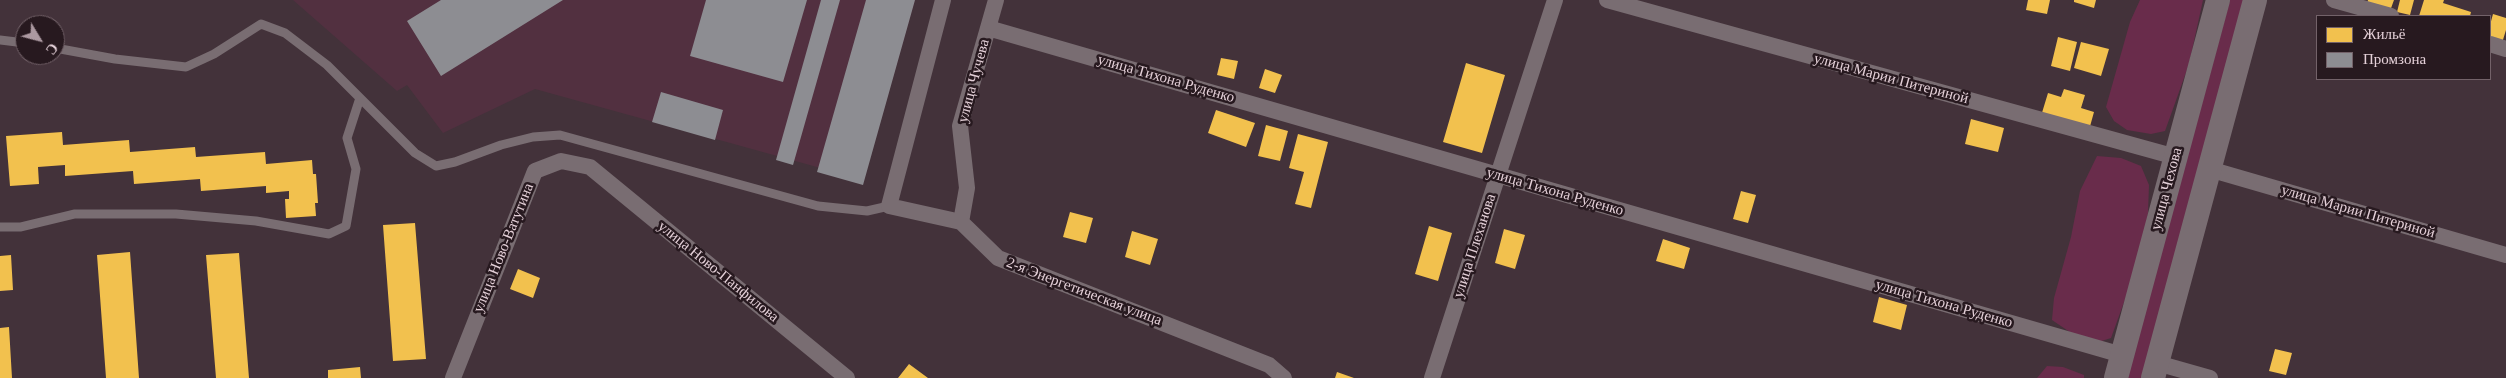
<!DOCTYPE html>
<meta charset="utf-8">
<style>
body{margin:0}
#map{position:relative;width:2506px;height:378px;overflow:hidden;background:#43323a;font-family:"Times New Roman",serif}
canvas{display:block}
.legend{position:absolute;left:2316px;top:15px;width:175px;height:65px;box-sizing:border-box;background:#27191f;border:1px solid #736269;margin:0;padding:6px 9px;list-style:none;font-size:15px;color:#e4d0d8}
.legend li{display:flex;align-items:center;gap:10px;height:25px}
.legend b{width:25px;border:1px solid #736269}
.north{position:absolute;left:15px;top:15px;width:50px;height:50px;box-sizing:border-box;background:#27191f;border:1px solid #736269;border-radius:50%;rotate:127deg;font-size:14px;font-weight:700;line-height:20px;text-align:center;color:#e4d0d8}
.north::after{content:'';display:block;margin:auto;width:18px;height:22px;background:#ac99a1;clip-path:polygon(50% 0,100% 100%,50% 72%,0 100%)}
</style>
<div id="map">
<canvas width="2506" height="378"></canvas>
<ul class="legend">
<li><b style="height:14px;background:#f2c14e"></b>Жильё</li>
<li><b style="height:14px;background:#8d8d92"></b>Промзона</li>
</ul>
<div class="north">С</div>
</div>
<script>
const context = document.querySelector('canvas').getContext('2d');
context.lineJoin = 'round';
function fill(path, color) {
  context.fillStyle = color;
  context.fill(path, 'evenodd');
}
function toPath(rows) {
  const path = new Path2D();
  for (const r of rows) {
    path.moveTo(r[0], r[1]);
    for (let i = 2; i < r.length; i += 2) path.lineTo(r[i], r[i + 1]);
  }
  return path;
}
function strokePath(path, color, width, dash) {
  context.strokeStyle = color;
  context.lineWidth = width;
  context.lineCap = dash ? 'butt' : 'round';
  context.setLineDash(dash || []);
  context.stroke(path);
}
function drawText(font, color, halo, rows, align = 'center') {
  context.font = font + ' "Times New Roman",serif';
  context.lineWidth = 5;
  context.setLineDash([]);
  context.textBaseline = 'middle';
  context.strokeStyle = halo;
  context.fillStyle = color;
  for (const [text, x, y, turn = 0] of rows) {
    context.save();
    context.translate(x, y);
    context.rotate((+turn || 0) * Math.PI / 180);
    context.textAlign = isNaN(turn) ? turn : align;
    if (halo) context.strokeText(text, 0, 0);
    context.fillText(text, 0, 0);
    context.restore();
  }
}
fill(toPath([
 [293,0,915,0,864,180,535,89,443,133,407,85,397,91]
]), '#523040');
fill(toPath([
 [2140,0,2203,0,2189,64,2165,131,2151,134,2127,130,2114,121,2106,107,2130,22],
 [2230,0,2247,0,2144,378,2127,378],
 [2097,156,2121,158,2141,166,2149,185,2148,213,2140,258,2111,338,2089,345,2052,320,2054,298,2071,237,2080,191],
 [2047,366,2063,367,2084,375,2084,378,2037,378]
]), '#692c4b');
fill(toPath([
 [2028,0,2050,0,2047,14,2026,10],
 [2074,0,2096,0,2094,8,2074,2],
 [2368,0,2394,0,2390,11,2367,3],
 [2400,0,2414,0,2410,15,2397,12],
 [2424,0,2444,0,2443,3,2471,12,2470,16,2419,16],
 [2493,14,2506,18,2506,30,2502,43,2490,39,2490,25],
 [2058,37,2077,42,2070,71,2051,66],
 [2081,42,2109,49,2101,76,2074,68],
 [1221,58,1238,61,1234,79,1217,75],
 [1466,63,1505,75,1482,153,1443,142],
 [1265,69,1282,75,1275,93,1259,88],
 [2064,89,2085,95,2081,108,2094,112,2089,130,2041,116,2048,93,2061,97],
 [1216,110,1255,123,1246,147,1208,133],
 [1971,119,2004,128,1998,152,1965,144],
 [1266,125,1288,131,1280,161,1258,156],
 [62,132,63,145,129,140,130,152,195,147,196,157,265,152,266,164,312,160,313,174,316,174,318,203,315,203,316,216,286,218,285,199,289,199,289,191,266,193,266,186,201,191,200,179,134,184,133,171,65,176,65,165,38,167,39,184,10,186,6,136],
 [1298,134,1328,142,1311,208,1295,204,1304,172,1289,168],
 [1741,191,1756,195,1748,223,1733,219],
 [1070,212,1093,218,1086,243,1063,237],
 [415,223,426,359,393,361,383,225],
 [1429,226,1452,233,1438,281,1415,274],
 [1504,229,1525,235,1515,269,1495,263],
 [1132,231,1158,239,1150,265,1125,257],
 [1663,239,1690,248,1684,269,1656,261],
 [130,252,139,378,106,378,97,255],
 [239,253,249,378,216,378,206,255],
 [11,255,13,290,0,291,0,256],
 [518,269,540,278,533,298,510,289],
 [1879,297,1907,305,1901,330,1873,322],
 [9,327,12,378,0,378,0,328],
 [2275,349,2292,353,2286,375,2269,371],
 [909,364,928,378,898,378],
 [360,367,361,378,328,378,328,370],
 [1337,372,1354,378,1335,378]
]), '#f2c14e');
fill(toPath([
 [441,0,563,0,441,76,407,21],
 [706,0,807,0,783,82,690,56],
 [821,0,840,0,793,165,776,160],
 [866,0,915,0,863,185,817,172],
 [661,92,723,110,715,140,652,122]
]), '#8d8d92');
strokePath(toPath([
 [0,40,25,43],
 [360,98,415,153,436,166,455,162,501,145,533,137,560,135,818,206,867,211,889,206],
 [0,227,20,227,74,214,176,214,256,221,329,234,346,226,356,169,347,138,360,98,327,65,285,33,261,24,214,54,186,67,115,59,55,48]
]), '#796d72', 9);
strokePath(toPath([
 [943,0,889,206,961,222,998,258,1269,365,1284,378],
 [1607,0,2176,157],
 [2334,0,2391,16],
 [988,28,2122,355],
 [2490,44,2506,49],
 [2209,169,2506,255],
 [961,222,967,188,960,126,996,0],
 [2157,363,2210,378],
 [453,378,535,171,561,161,590,167,847,378],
 [1432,378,1555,0]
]), '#796d72', 16);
strokePath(toPath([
 [2116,378,2218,0],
 [2153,378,2255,0]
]), '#796d72', 24);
drawText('15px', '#e4d0d8', '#27191f', [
 ["улица Тихона Руденко",1166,79,16],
 ["улица Марии Питериной",1891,79,15],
 ["улица Чучева",974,81,-75],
 ["улица Чехова",2167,189,-75],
 ["улица Тихона Руденко",1555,192,16],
 ["улица Марии Питериной",2358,212,16],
 ["улица Плеханова",1475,246,-72],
 ["улица Ново-Ватутина",504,248,-68],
 ["улица Ново-Панфилова",718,272,39],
 ["2-я Энергетическая улица",1084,292,21],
 ["улица Тихона Руденко",1944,304,16]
]);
</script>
